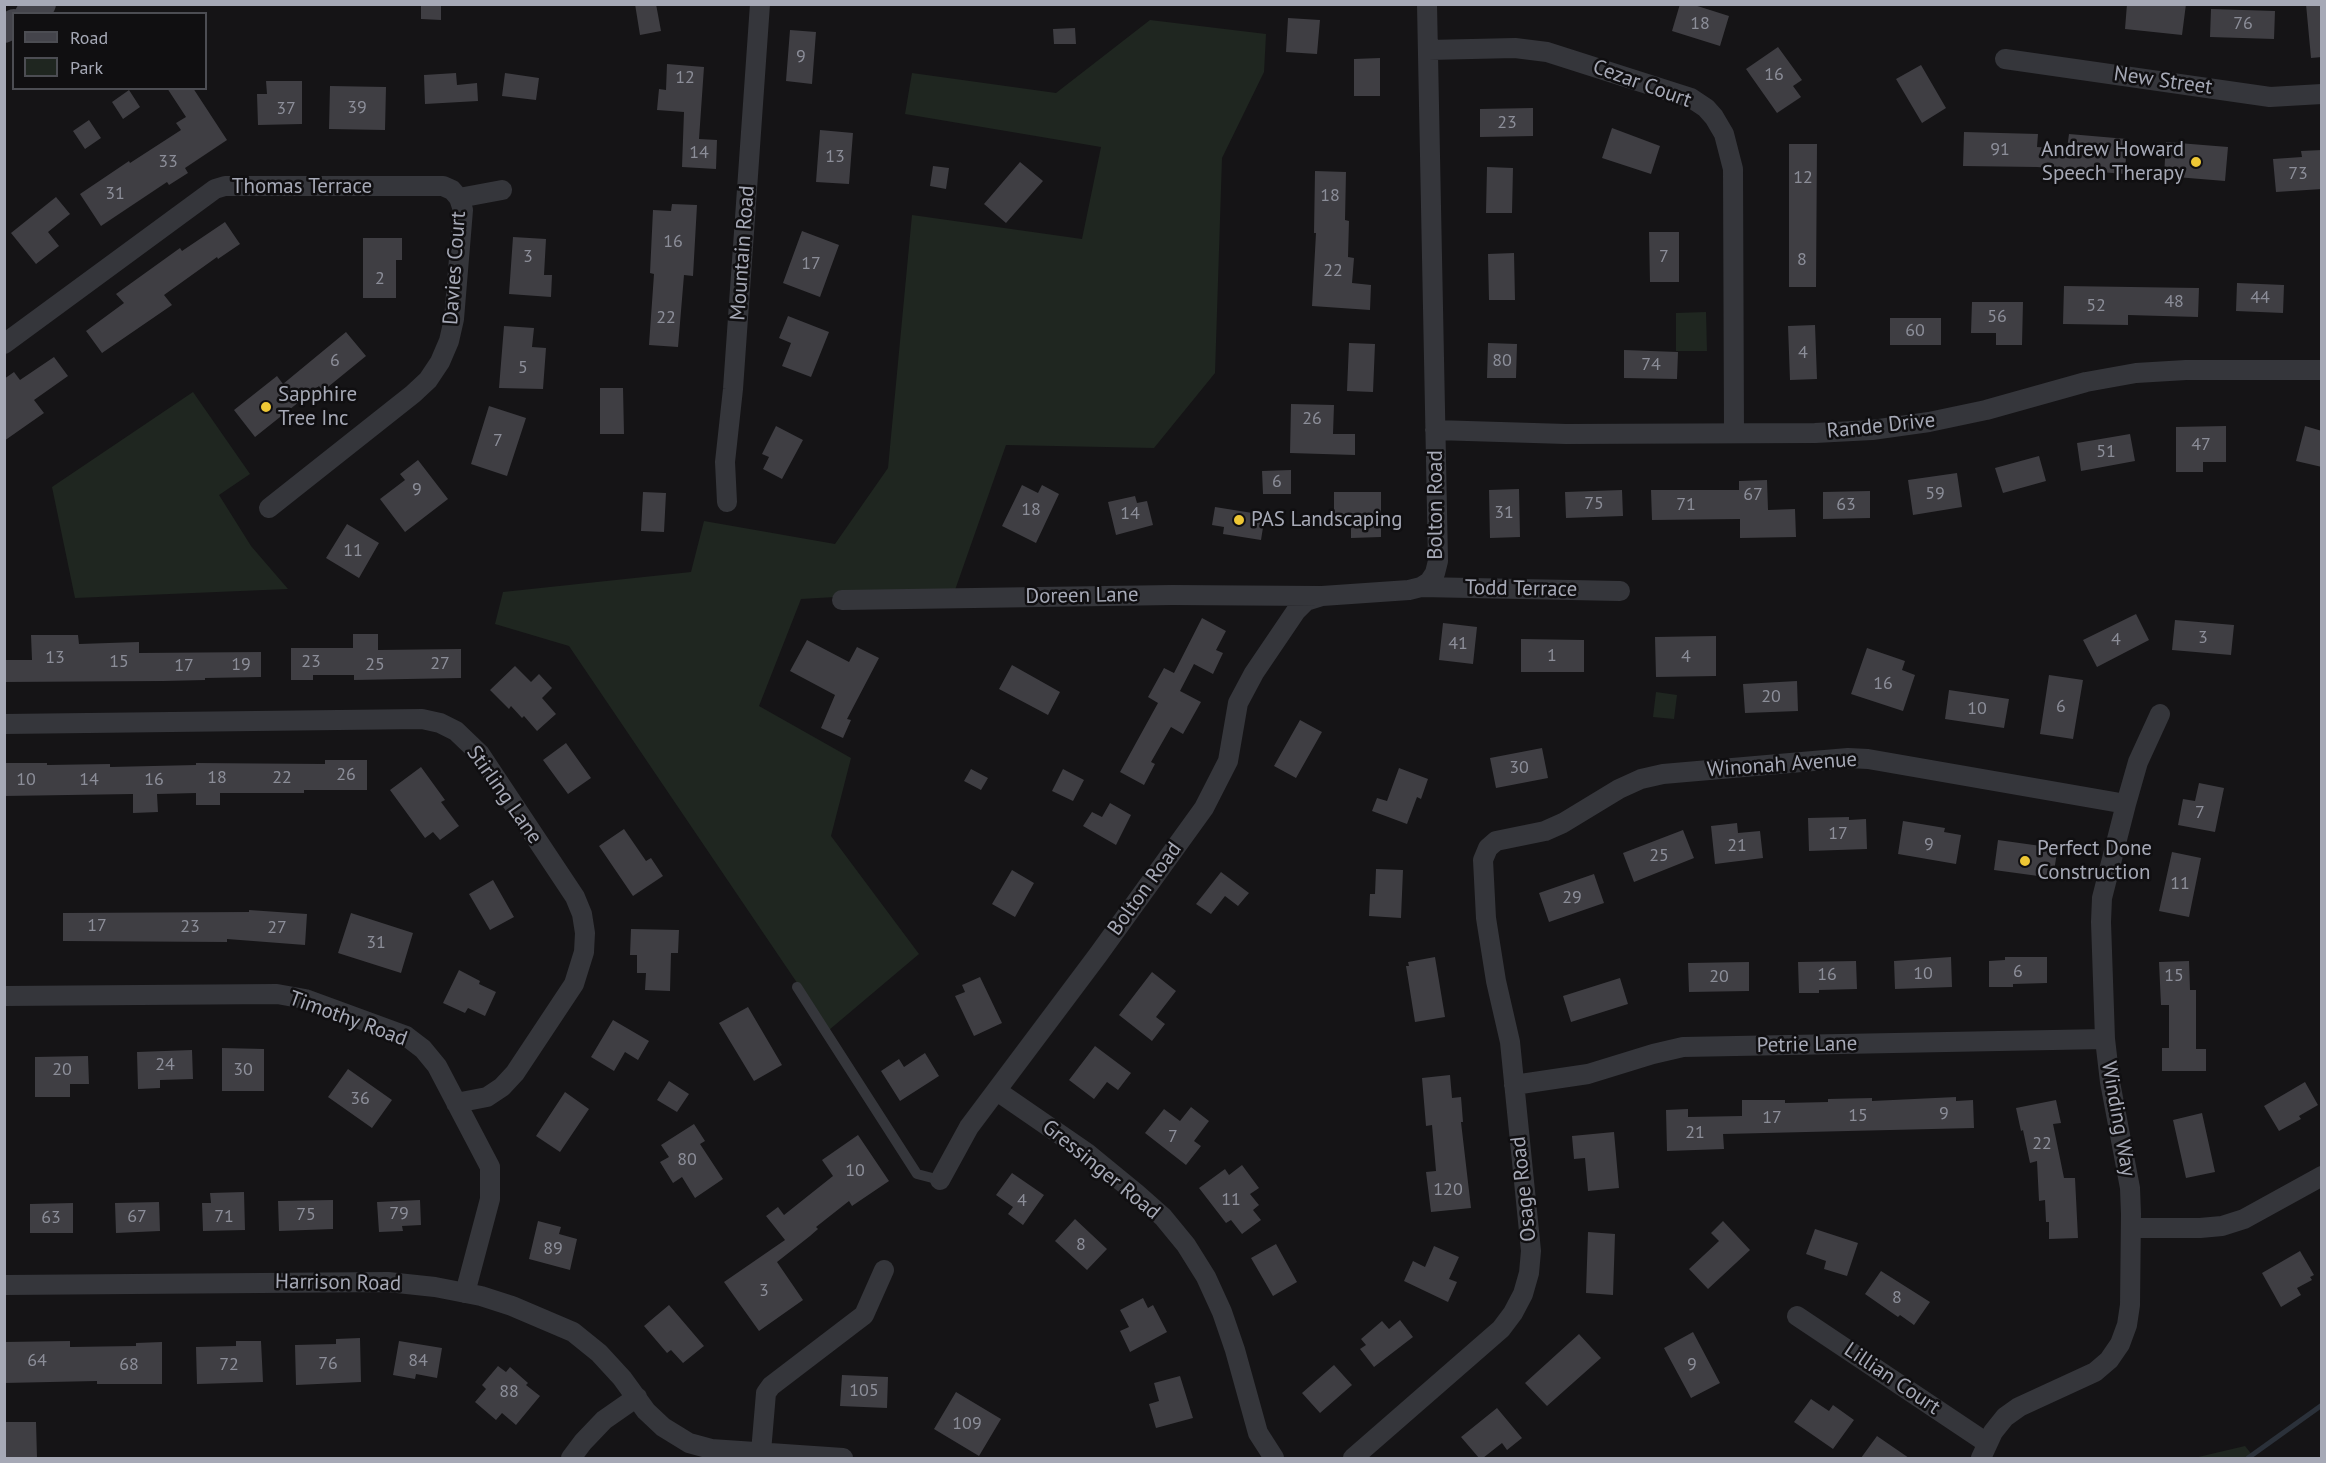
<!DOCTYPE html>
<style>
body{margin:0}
#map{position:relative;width:2326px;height:1463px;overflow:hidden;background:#151416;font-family:"PT Sans",sans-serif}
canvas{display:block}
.frame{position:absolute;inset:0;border:6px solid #a6a9b6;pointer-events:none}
.legend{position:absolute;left:12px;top:12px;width:195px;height:78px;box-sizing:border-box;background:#100f11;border:2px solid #4c4d53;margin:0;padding:8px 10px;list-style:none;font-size:18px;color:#a6a9b6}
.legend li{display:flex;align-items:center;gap:12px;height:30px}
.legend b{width:30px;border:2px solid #4c4d53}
</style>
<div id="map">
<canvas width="2326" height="1463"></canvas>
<div class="frame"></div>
<ul class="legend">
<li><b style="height:8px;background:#44444b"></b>Road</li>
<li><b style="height:16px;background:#1f2620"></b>Park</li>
</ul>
</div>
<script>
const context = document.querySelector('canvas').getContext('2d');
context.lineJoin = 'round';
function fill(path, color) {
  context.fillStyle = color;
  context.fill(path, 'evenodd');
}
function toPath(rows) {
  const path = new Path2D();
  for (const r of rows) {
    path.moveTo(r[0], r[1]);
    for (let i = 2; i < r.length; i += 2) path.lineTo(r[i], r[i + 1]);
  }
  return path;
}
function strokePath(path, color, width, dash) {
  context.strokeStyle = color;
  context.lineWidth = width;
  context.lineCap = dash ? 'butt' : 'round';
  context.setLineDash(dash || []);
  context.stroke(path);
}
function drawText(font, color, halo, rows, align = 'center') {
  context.font = font + ' "PT Sans",sans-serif';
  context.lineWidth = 5;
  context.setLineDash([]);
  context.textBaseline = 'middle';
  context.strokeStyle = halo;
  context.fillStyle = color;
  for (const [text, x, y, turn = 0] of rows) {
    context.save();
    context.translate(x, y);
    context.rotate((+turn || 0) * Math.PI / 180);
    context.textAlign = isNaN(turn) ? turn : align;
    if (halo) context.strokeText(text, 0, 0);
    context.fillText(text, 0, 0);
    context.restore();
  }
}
fill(toPath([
 [1150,20,1266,34,1264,72,1222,158,1215,373,1154,448,1006,445,955,590,801,599,759,706,851,758,831,836,919,954,829,1030,569,646,495,624,503,592,691,572,704,521,835,544,888,468,912,215,1082,239,1101,147,905,114,912,73,1056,93],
 [1706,312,1707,351,1676,351,1676,313],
 [193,392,250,474,219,495,251,546,288,589,75,598,52,487],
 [1656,692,1677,695,1674,719,1653,717],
 [2245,1446,2253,1456,2248,1458,2194,1458]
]), '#1f2620');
strokePath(toPath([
 [2248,1458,2322,1405]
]), '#2b313a', 5);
fill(toPath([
 [421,4,441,4,441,20,421,19],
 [635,4,656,4,661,31,640,35],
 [1680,4,1691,4,1729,16,1720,46,1672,31],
 [2127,4,2186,4,2182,35,2125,29],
 [2306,4,2322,4,2322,57,2311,58],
 [2211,9,2275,11,2274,39,2210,37],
 [1288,18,1320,20,1317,54,1286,52],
 [1075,28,1076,44,1054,44,1053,29],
 [790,30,816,32,812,84,786,81],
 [1778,47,1802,80,1793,86,1801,97,1777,113,1746,69],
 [1380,58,1380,96,1354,96,1354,59],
 [667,64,704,67,699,139,717,140,716,169,682,167,684,112,657,110,659,89,666,90],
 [1921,65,1946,108,1922,123,1896,79],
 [456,73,457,85,477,83,478,101,425,104,424,75],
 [505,73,539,78,536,100,502,96],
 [266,81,302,81,302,124,258,125,257,94,267,94],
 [330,86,386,87,385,130,329,129],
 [167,88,193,88,227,140,185,168,188,173,169,185,167,182,101,226,80,194,129,161,130,163,181,130,176,123,186,117],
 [129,90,140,107,123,119,112,102],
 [1533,108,1533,136,1480,137,1480,109],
 [89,120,101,138,85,149,73,131],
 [1612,128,1660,146,1651,174,1602,158],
 [820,130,853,133,849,184,816,182],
 [1964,132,2038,134,2037,147,2067,149,2069,134,2127,139,2125,174,2037,167,1963,166],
 [2166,142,2228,147,2225,181,2164,176],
 [1789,144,1817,144,1816,287,1789,287],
 [2322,150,2322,189,2276,192,2273,159,2302,157,2301,151],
 [1020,162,1043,181,1006,223,984,204],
 [933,166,949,168,946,189,930,186],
 [1487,167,1513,168,1512,213,1486,213],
 [1315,171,1346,172,1345,220,1349,221,1348,257,1354,258,1352,283,1371,285,1370,310,1312,306,1316,233,1314,233],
 [56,197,70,214,48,232,59,246,36,264,11,233],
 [672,204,697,205,693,276,684,275,678,347,649,345,654,274,650,273,653,210,671,211],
 [225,222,240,244,218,259,217,257,164,295,172,305,102,353,86,331,124,303,116,294,180,248,182,251],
 [802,231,839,245,820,297,783,283],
 [1649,232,1679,232,1679,282,1650,282],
 [513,237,546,239,544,275,552,275,551,297,509,294],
 [363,238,402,238,402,260,396,260,396,298,363,298],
 [1514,253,1515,300,1489,300,1488,254],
 [2237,283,2284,285,2283,313,2236,311],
 [2064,286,2199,288,2198,317,2128,315,2128,325,2063,324],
 [1972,302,2023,302,2022,345,1996,345,1996,333,1971,333],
 [788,316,829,332,811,377,782,366,791,343,779,338],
 [1890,318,1941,318,1941,345,1890,345],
 [1815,325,1817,379,1790,380,1788,326],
 [504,326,534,328,532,347,546,348,543,389,499,388],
 [346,332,366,356,323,391,319,386,255,437,234,410,277,376,283,384],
 [1349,343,1375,344,1373,392,1347,391],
 [1488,343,1517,344,1516,378,1487,378],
 [1624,350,1678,352,1677,379,1624,378],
 [54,357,68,376,34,400,44,413,4,441,4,379,14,372,20,380],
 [600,388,623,388,624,434,600,434],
 [1291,404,1334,405,1333,434,1355,434,1355,455,1290,453],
 [489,406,526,418,507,476,471,464],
 [776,426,803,440,782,479,763,469,769,457,762,454],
 [2226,426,2226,462,2203,462,2203,472,2176,472,2176,427],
 [2305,426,2322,431,2322,467,2296,461],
 [2130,434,2135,461,2081,471,2077,443],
 [2039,456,2046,481,2003,493,1995,468],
 [418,460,448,499,405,532,380,499,405,480,400,474],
 [1291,470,1291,494,1263,494,1262,471],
 [1957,473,1962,507,1913,515,1908,480],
 [1767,480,1768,510,1795,509,1796,537,1740,538,1740,519,1652,520,1651,490,1739,490,1739,481],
 [1022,485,1038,493,1042,485,1059,494,1036,543,1002,526],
 [1519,489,1520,537,1490,538,1489,490],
 [1622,490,1623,516,1566,518,1565,492],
 [1870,491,1870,518,1823,519,1823,492],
 [643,492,666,493,664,532,641,531],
 [1334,492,1381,492,1381,537,1351,538,1351,516,1334,516],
 [1135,496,1137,503,1147,501,1153,525,1116,535,1108,502],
 [1215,507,1265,515,1261,540,1223,534,1224,527,1212,525],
 [347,524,379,543,359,578,326,558],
 [2136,614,2149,640,2097,667,2083,640],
 [1202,618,1226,631,1216,650,1223,653,1213,674,1194,664,1180,691,1201,702,1183,734,1171,727,1151,762,1155,764,1144,785,1120,772,1158,703,1148,697,1164,668,1174,673],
 [2175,620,2234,625,2231,655,2172,650],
 [1443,623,1477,627,1473,664,1439,660],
 [353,634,378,634,378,650,461,649,461,678,354,680,354,675,313,675,313,680,291,680,291,648,353,648],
 [31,635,78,635,79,644,139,642,139,653,261,652,261,677,205,678,205,680,163,681,4,682,4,660,32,660],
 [1716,636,1716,676,1656,677,1655,637],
 [1521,639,1584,640,1584,672,1521,672],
 [807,640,849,662,857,647,879,658,847,719,851,720,843,738,821,728,835,695,790,671],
 [1867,648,1905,661,1902,670,1915,675,1903,711,1851,694],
 [1012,665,1060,692,1048,715,999,689],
 [515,666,531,682,539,674,552,688,542,698,556,714,537,731,524,716,522,718,511,706,509,709,490,690],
 [2049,675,2083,680,2073,739,2040,734],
 [1797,681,1798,711,1745,713,1743,684],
 [1949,690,2009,699,2004,728,1945,719],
 [1300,720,1322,732,1296,778,1274,766],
 [566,743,591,778,568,794,543,760],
 [1542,748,1548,778,1496,788,1490,758],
 [325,760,367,760,367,790,304,790,304,793,220,793,220,805,196,805,196,793,157,794,158,812,133,813,133,794,4,796,4,763,47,763,47,765,110,764,110,767,196,765,196,763,325,764],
 [421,767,445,800,441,802,459,826,440,840,433,832,425,838,390,790],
 [1399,768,1428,779,1421,799,1417,797,1407,824,1372,811,1377,798,1387,801],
 [971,769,988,778,981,790,964,781],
 [1063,769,1084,780,1073,801,1052,791],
 [2199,783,2224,788,2215,832,2178,825,2183,799,2195,801],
 [1110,803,1131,815,1116,845,1083,826,1092,812,1102,817],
 [1849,817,1849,820,1866,819,1867,849,1809,851,1808,818],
 [1903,821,1945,828,1944,832,1961,835,1956,864,1898,854],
 [1737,823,1738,833,1760,831,1763,858,1715,864,1711,826],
 [624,829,646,861,651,858,663,876,633,896,599,846],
 [1683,830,1694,858,1634,882,1623,853],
 [1998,840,2041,846,2041,850,2057,852,2053,878,1994,870],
 [2172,852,2201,858,2189,917,2159,911],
 [1376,869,1403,870,1401,918,1369,916,1370,894,1375,894],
 [1012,870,1034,883,1015,917,992,904],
 [1221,872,1249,893,1238,906,1225,896,1211,914,1196,904],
 [1594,874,1604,903,1549,922,1539,893],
 [493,880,514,917,490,930,469,894],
 [249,910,307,914,305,945,227,939,227,942,63,941,63,913,249,912],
 [351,913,413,933,401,973,338,953],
 [631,929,679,930,678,953,671,953,670,991,645,990,646,973,637,973,637,955,630,955],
 [1435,957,1445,1017,1415,1022,1406,966,1409,966,1408,962],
 [1951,957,1952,987,1895,989,1894,961],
 [2005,957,2047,957,2047,983,2013,984,2013,987,1989,987,1989,961,2005,960],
 [1856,961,1857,989,1819,990,1819,993,1799,993,1798,962],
 [2189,961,2190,990,2196,990,2196,1049,2206,1049,2206,1071,2162,1071,2162,1048,2169,1048,2169,1005,2161,1005,2159,962],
 [1749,962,1749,991,1689,992,1688,963],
 [459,970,480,981,479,984,496,992,485,1016,468,1008,465,1013,443,1003],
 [1152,972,1176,991,1156,1017,1165,1024,1152,1041,1119,1015],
 [980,977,1002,1023,974,1036,955,996,965,992,962,985],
 [1620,978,1628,1004,1571,1022,1563,996],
 [748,1007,782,1065,754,1081,719,1023],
 [613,1020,649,1041,638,1060,625,1052,614,1071,591,1057],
 [1095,1046,1131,1073,1118,1090,1107,1082,1094,1099,1069,1080],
 [222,1048,264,1049,264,1091,222,1091],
 [192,1050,193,1079,160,1080,160,1088,138,1089,137,1052],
 [925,1053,939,1076,900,1101,881,1071,899,1059,904,1067],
 [88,1056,89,1084,70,1084,70,1097,35,1097,35,1057],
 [348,1069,392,1100,372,1128,328,1097],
 [1450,1075,1452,1098,1461,1097,1463,1122,1461,1122,1471,1208,1431,1212,1426,1172,1436,1171,1432,1125,1426,1126,1422,1078],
 [669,1081,689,1094,677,1112,657,1100],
 [2305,1082,2318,1105,2299,1116,2301,1119,2279,1131,2264,1106],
 [565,1092,589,1109,560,1152,536,1136],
 [1956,1097,1956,1101,1973,1100,1974,1128,1723,1134,1724,1149,1667,1151,1666,1110,1688,1109,1688,1117,1742,1116,1742,1100,1785,1100,1785,1103,1828,1102,1828,1099,1872,1098,1872,1101],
 [2056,1100,2061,1123,2053,1124,2064,1178,2075,1178,2078,1238,2049,1239,2049,1222,2046,1222,2045,1200,2039,1201,2037,1161,2030,1163,2023,1130,2021,1131,2016,1108],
 [1191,1107,1209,1121,1194,1141,1201,1146,1186,1165,1145,1133,1164,1109,1180,1121],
 [2202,1113,2215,1172,2186,1178,2173,1120],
 [694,1124,705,1141,700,1144,723,1179,695,1198,682,1177,673,1183,660,1162,669,1157,661,1145],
 [1614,1132,1619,1188,1588,1191,1585,1158,1574,1159,1572,1136],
 [858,1135,889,1181,852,1206,849,1201,816,1227,818,1229,810,1236,777,1262,803,1300,759,1331,724,1282,785,1240,766,1216,778,1207,784,1215,833,1176,822,1160],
 [1242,1165,1259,1188,1250,1194,1259,1205,1253,1210,1261,1220,1242,1234,1231,1220,1226,1223,1199,1188,1225,1169,1229,1175],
 [1012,1173,1044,1195,1023,1225,1008,1214,1013,1207,996,1195],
 [244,1192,245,1230,203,1231,202,1203,211,1203,210,1193],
 [333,1200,333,1229,279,1231,278,1201],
 [420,1200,421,1225,402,1226,403,1231,379,1232,377,1202],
 [159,1202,160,1231,116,1233,115,1203],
 [73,1203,73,1233,30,1233,30,1204],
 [1075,1219,1107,1249,1087,1270,1055,1241],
 [538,1221,561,1227,559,1234,577,1239,570,1270,529,1259],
 [1723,1221,1750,1250,1708,1289,1689,1269,1719,1241,1711,1233],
 [1815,1229,1858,1243,1847,1276,1824,1269,1826,1261,1806,1254],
 [1588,1232,1615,1234,1613,1295,1586,1293],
 [1276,1244,1297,1282,1273,1296,1251,1258],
 [1434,1246,1459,1257,1449,1279,1457,1282,1448,1302,1404,1281,1413,1261,1425,1267],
 [2300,1251,2314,1275,2310,1277,2312,1280,2297,1288,2301,1295,2281,1307,2262,1273],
 [1881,1271,1930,1302,1914,1325,1900,1315,1898,1317,1865,1294],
 [1143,1298,1148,1308,1153,1305,1167,1332,1130,1352,1120,1331,1129,1327,1120,1310],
 [669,1305,704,1346,683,1363,671,1350,667,1353,644,1326],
 [1400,1320,1413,1337,1374,1367,1360,1349,1366,1345,1361,1339,1382,1321,1389,1329],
 [1693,1332,1720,1383,1691,1398,1664,1348],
 [1579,1334,1601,1358,1547,1406,1525,1383],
 [360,1338,361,1382,296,1385,295,1345,336,1344,336,1339],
 [70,1341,70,1347,136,1346,136,1343,162,1342,162,1384,97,1384,97,1381,4,1383,4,1342],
 [236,1341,261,1341,263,1382,197,1384,196,1347,236,1346],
 [399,1341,442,1348,437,1378,416,1374,415,1379,393,1375],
 [1334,1365,1352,1385,1320,1413,1302,1393],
 [498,1366,506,1372,510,1367,528,1383,526,1385,540,1396,516,1425,502,1413,496,1420,475,1402,486,1389,482,1385],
 [842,1375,888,1377,887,1408,840,1406],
 [1180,1376,1193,1418,1156,1428,1149,1404,1159,1401,1154,1383],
 [956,1392,1001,1419,979,1456,934,1429],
 [1811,1399,1829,1411,1833,1405,1854,1420,1833,1449,1794,1422],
 [1497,1408,1522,1438,1507,1450,1502,1443,1483,1458,1479,1458,1461,1437],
 [4,1422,36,1422,37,1458,5,1458],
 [1877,1436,1909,1458,1861,1458]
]), '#3f3e43');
strokePath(toPath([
 [797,987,917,1174,940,1180]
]), '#35363b', 10);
strokePath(toPath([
 [1428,50,1515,48,1547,52,1691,98,1706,108,1714,117,1724,134,1733,169,1734,433],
 [2005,59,2270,97,2322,94],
 [4,344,215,189,225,186,443,186,452,190,459,198,502,190],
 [1435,430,1566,434,1815,433,1872,430,1929,422,1986,410,2086,382,2136,373,2186,370,2322,370],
 [727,502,725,462,733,389,760,4],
 [269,508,413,394,428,380,440,362,449,341,454,319,463,210,459,198],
 [1421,587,1620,591],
 [842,600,1172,595,1320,596],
 [4,724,422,719,440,723,456,731,480,754,575,897,582,914,585,933,584,952,574,984,515,1073,502,1087,487,1097,456,1103],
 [4,996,277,994,305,999,406,1036,423,1049,437,1066,490,1167,490,1199,465,1293],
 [1514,1085,1588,1074,1653,1054,1683,1047,2105,1039],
 [997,1091,1087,1153,1137,1194,1163,1217,1186,1245,1206,1277,1222,1312,1235,1350,1258,1433,1274,1458],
 [940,1180,969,1127,1098,955,1204,808,1228,761,1238,703,1254,673,1296,611,1306,601,1322,596,1409,590,1421,587,1429,582,1435,573,1438,561,1427,4],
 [2131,1228,2200,1228,2222,1226,2244,1219,2322,1176],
 [4,1285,388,1282,435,1287,481,1296,512,1306,573,1332,599,1353,622,1378,646,1411,663,1427,689,1443,711,1449,843,1458],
 [1797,1316,1987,1443],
 [761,1452,766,1393,771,1386,864,1315,884,1270],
 [571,1458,583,1442,604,1420,637,1397],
 [1353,1458,1501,1329,1513,1313,1523,1294,1529,1273,1531,1251,1510,1042,1496,981,1486,918,1483,860,1488,848,1496,841,1545,831,1563,823,1619,789,1641,779,1663,774,1848,758,1868,759,2126,804],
 [1981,1458,1993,1432,2005,1417,2019,1407,2095,1372,2109,1360,2120,1344,2127,1325,2130,1305,2131,1214,2130,1188,2110,1082,2105,1039,2101,922,2102,898,2126,804,2138,762,2160,714]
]), '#35363b', 20);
strokePath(toPath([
 [29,14,42,4],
 [4,29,14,23]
]), '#44444b', 28);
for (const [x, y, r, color] of [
 [2196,162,6,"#eec735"],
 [266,407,6,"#eec735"],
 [1239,520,6,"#eec735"],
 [2025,861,6,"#eec735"]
]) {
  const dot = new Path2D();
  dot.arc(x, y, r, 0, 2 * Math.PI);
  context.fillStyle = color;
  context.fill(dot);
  strokePath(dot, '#100f11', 2);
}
drawText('18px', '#8c8e99', null, [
 ["18",1700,24],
 ["76",2243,24],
 ["9",801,57],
 ["16",1774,75],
 ["12",685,78],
 ["39",357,108],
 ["37",286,109],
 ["23",1507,123],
 ["91",2000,150],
 ["14",699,153],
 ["13",835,157],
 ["33",168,162],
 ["73",2298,174],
 ["12",1803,178],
 ["31",115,194],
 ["18",1330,196],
 ["16",673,242],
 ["3",528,257],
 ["7",1664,257],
 ["8",1802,260],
 ["17",811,264],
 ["22",1333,271],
 ["2",380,279],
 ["44",2260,298],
 ["48",2174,302],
 ["52",2096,306],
 ["56",1997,317],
 ["22",666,318],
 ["60",1915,331],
 ["4",1803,353],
 ["6",335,361],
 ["80",1502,361],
 ["74",1651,365],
 ["5",523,368],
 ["26",1312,419],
 ["7",498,441],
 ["47",2201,445],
 ["51",2106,452],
 ["6",1277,482],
 ["9",417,490],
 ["59",1935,494],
 ["67",1753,495],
 ["75",1594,504],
 ["71",1686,505],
 ["63",1846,505],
 ["18",1031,510],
 ["31",1504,513],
 ["14",1130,514],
 ["11",353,551],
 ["3",2203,638],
 ["4",2116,640],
 ["41",1458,644],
 ["1",1552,656],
 ["4",1686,657],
 ["13",55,658],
 ["15",119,662],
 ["23",311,662],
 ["27",440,664],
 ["19",241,665],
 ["25",375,665],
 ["17",184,666],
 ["16",1883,684],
 ["20",1771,697],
 ["6",2061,707],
 ["10",1977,709],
 ["30",1519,768],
 ["26",346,775],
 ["18",217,778],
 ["22",282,778],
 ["10",26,780],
 ["14",89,780],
 ["16",154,780],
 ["7",2200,813],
 ["17",1838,834],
 ["9",1929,845],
 ["21",1737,846],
 ["25",1659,856],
 ["11",2180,884],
 ["29",1572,898],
 ["17",97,926],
 ["23",190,927],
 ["27",277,928],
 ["31",376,943],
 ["6",2018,972],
 ["10",1923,974],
 ["16",1827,975],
 ["15",2174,976],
 ["20",1719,977],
 ["24",165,1065],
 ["20",62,1070],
 ["30",243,1070],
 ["36",360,1099],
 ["9",1944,1114],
 ["15",1858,1116],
 ["17",1772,1118],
 ["21",1695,1133],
 ["7",1173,1137],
 ["22",2042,1144],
 ["80",687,1160],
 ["10",855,1171],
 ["120",1448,1190],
 ["11",1231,1200],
 ["4",1022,1201],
 ["79",399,1214],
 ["75",306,1215],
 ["67",137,1217],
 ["71",224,1217],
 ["63",51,1218],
 ["8",1081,1245],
 ["89",553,1249],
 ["3",764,1291],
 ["8",1897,1298],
 ["64",37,1361],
 ["84",418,1361],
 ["76",328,1364],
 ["68",129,1365],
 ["72",229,1365],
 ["9",1692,1365],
 ["105",864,1391],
 ["88",509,1392],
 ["109",967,1424]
]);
drawText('21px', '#a6a9b6', '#100f11', [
 ["New Street",2163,81,8],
 ["Cezar Court",1642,84,20],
 ["Thomas Terrace",302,187],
 ["Mountain Road",743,253,-86],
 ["Davies Court",455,268,-86],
 ["Rande Drive",1881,426,-6],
 ["Bolton Road",1436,505,-90],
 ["Todd Terrace",1521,589,1],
 ["Doreen Lane",1082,596,-1],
 ["Winonah Avenue",1782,765,-4],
 ["Stirling Lane",504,795,55],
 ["Bolton Road",1145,889,-54],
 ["Timothy Road",348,1019,20],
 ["Petrie Lane",1807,1045,-1],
 ["Winding Way",2118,1119,80],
 ["Gressinger Road",1101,1170,39],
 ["Osage Road",1524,1189,-96],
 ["Harrison Road",338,1283,1],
 ["Lillian Court",1892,1379,34]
]);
drawText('21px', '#a6a9b6', '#100f11', [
 ["Andrew Howard",2184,150,"right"],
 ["Speech Therapy",2184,174,"right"],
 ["Sapphire",278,395],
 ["Tree Inc",278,419],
 ["PAS Landscaping",1251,520],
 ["Perfect Done",2037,849],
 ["Construction",2037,873]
], 'left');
</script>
